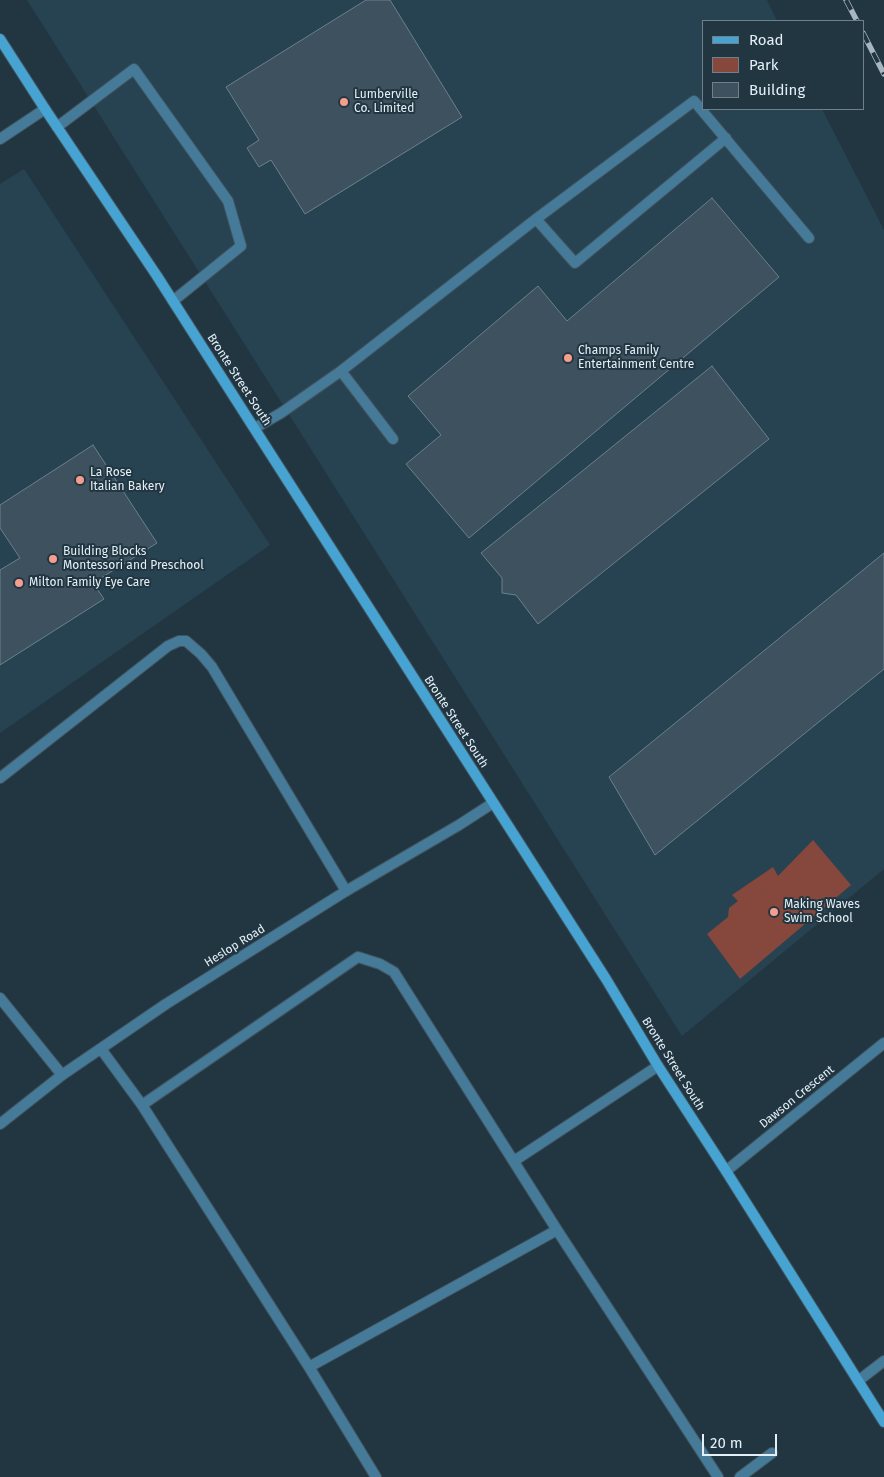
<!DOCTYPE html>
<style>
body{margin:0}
#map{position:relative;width:884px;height:1477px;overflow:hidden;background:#223642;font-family:"Fira Sans",sans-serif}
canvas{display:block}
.legend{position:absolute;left:702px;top:20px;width:162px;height:90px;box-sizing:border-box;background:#223642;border:1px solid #6f808a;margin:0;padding:6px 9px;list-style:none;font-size:15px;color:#e3f0f7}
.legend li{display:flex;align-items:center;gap:10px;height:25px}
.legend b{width:25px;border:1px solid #6f808a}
.scale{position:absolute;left:702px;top:1434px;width:75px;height:22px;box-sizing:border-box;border:2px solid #e3f0f7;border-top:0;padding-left:6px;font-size:15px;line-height:18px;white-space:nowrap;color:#e3f0f7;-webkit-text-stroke:4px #223642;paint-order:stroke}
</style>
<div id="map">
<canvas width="884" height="1477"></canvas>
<ul class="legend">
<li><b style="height:6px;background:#46a3d2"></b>Road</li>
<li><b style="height:14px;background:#86473d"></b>Park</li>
<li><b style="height:14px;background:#3d525e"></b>Building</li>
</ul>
<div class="scale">20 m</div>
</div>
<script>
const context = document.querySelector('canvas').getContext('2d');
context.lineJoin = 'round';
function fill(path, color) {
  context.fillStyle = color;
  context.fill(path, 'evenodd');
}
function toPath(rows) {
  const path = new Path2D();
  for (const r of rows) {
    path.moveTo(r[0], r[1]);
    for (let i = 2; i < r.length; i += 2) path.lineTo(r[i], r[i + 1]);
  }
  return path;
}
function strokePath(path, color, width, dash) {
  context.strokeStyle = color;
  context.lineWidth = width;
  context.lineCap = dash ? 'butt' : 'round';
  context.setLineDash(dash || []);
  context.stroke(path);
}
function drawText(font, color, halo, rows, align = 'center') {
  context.font = font + ' "Fira Sans",sans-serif';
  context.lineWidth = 4;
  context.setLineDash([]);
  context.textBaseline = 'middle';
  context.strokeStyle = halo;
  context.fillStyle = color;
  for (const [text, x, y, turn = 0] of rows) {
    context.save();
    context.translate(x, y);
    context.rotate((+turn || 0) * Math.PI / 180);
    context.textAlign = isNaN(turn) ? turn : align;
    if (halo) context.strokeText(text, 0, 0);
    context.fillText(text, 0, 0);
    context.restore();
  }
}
fill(toPath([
 [27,0,767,0,777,21,703,21,703,109,822,109,884,230,884,869,682,1036],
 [24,169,270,545,0,733,0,184]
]), '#274351');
fill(toPath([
 [813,840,851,885,740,979,707,934,728,917,729,908,738,901,732,895,773,867,778,876]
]), '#86473d');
const building = toPath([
 [366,0,390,0,462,117,305,214,271,160,259,167,247,148,259,140,226,87,366,0],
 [712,198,779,277,469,538,406,464,441,435,408,396,538,286,567,321,712,198],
 [712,366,769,439,538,624,516,595,502,593,502,578,481,553,712,366],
 [93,445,157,543,93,583,104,599,0,665,0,570,20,558,0,528,0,505,93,445],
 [884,553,884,669,655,855,609,777,884,553]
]);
fill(building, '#3d525e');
strokePath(building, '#6a808d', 1);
const service = toPath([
 [57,127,134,69,228,201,241,246,173,301],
 [536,219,575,263,726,138],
 [341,371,393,439],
 [255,428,281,413,341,371,536,219,694,101,809,238],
 [0,778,168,646,179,641,186,641,201,654,212,667,346,891],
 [0,998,62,1075],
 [101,1049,142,1105,309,1367,376,1477],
 [142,1105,358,957,380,964,394,972,557,1230,718,1477],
 [514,1161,658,1066],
 [309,1367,557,1230],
 [740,1477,772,1453]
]);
const minor = toPath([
 [0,139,45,109],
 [726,1171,884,1043],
 [858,1381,884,1361]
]);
const tertiary = toPath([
 [0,1124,62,1075,166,1004,346,891,459,825,493,803]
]);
const secondary = toPath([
 [0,39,45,109,157,276,215,367,606,979,658,1066,726,1171,884,1422]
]);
strokePath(service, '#41545f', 12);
strokePath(minor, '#41545f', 12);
strokePath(tertiary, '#41545f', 12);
strokePath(secondary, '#41545f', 12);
strokePath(service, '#457b99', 10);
strokePath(minor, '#457b99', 10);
strokePath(tertiary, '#457b99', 10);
strokePath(secondary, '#46a3d2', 10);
const rail = toPath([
 [846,0,857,21],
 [863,33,884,74]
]);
strokePath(rail, '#a7b6bf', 5.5);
strokePath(rail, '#223642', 4, [11]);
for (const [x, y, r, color] of [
 [344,102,5,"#f59d8e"],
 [568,358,5,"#f59d8e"],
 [80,480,5,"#f59d8e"],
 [53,559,5,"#f59d8e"],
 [19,583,5,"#f59d8e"],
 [774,912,5,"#f59d8e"]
]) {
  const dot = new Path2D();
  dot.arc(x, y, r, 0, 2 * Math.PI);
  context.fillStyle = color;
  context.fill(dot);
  strokePath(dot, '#223642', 2);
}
drawText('12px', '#e3f0f7', '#223642', [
 ["Lumberville",354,95],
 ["Co. Limited",354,109],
 ["Champs Family",578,351],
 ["Entertainment Centre",578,365],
 ["La Rose",90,473],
 ["Italian Bakery",90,487],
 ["Building Blocks",63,552],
 ["Montessori and Preschool",63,566],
 ["Milton Family Eye Care",29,583],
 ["Making Waves",784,905],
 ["Swim School",784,919]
], 'left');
drawText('12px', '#e3f0f7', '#223642', [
 ["Bronte Street South",239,380,57],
 ["Bronte Street South",456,722,57],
 ["Heslop Road",235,946,-32],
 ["Bronte Street South",673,1064,58],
 ["Dawson Crescent",797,1097,-39]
]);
</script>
